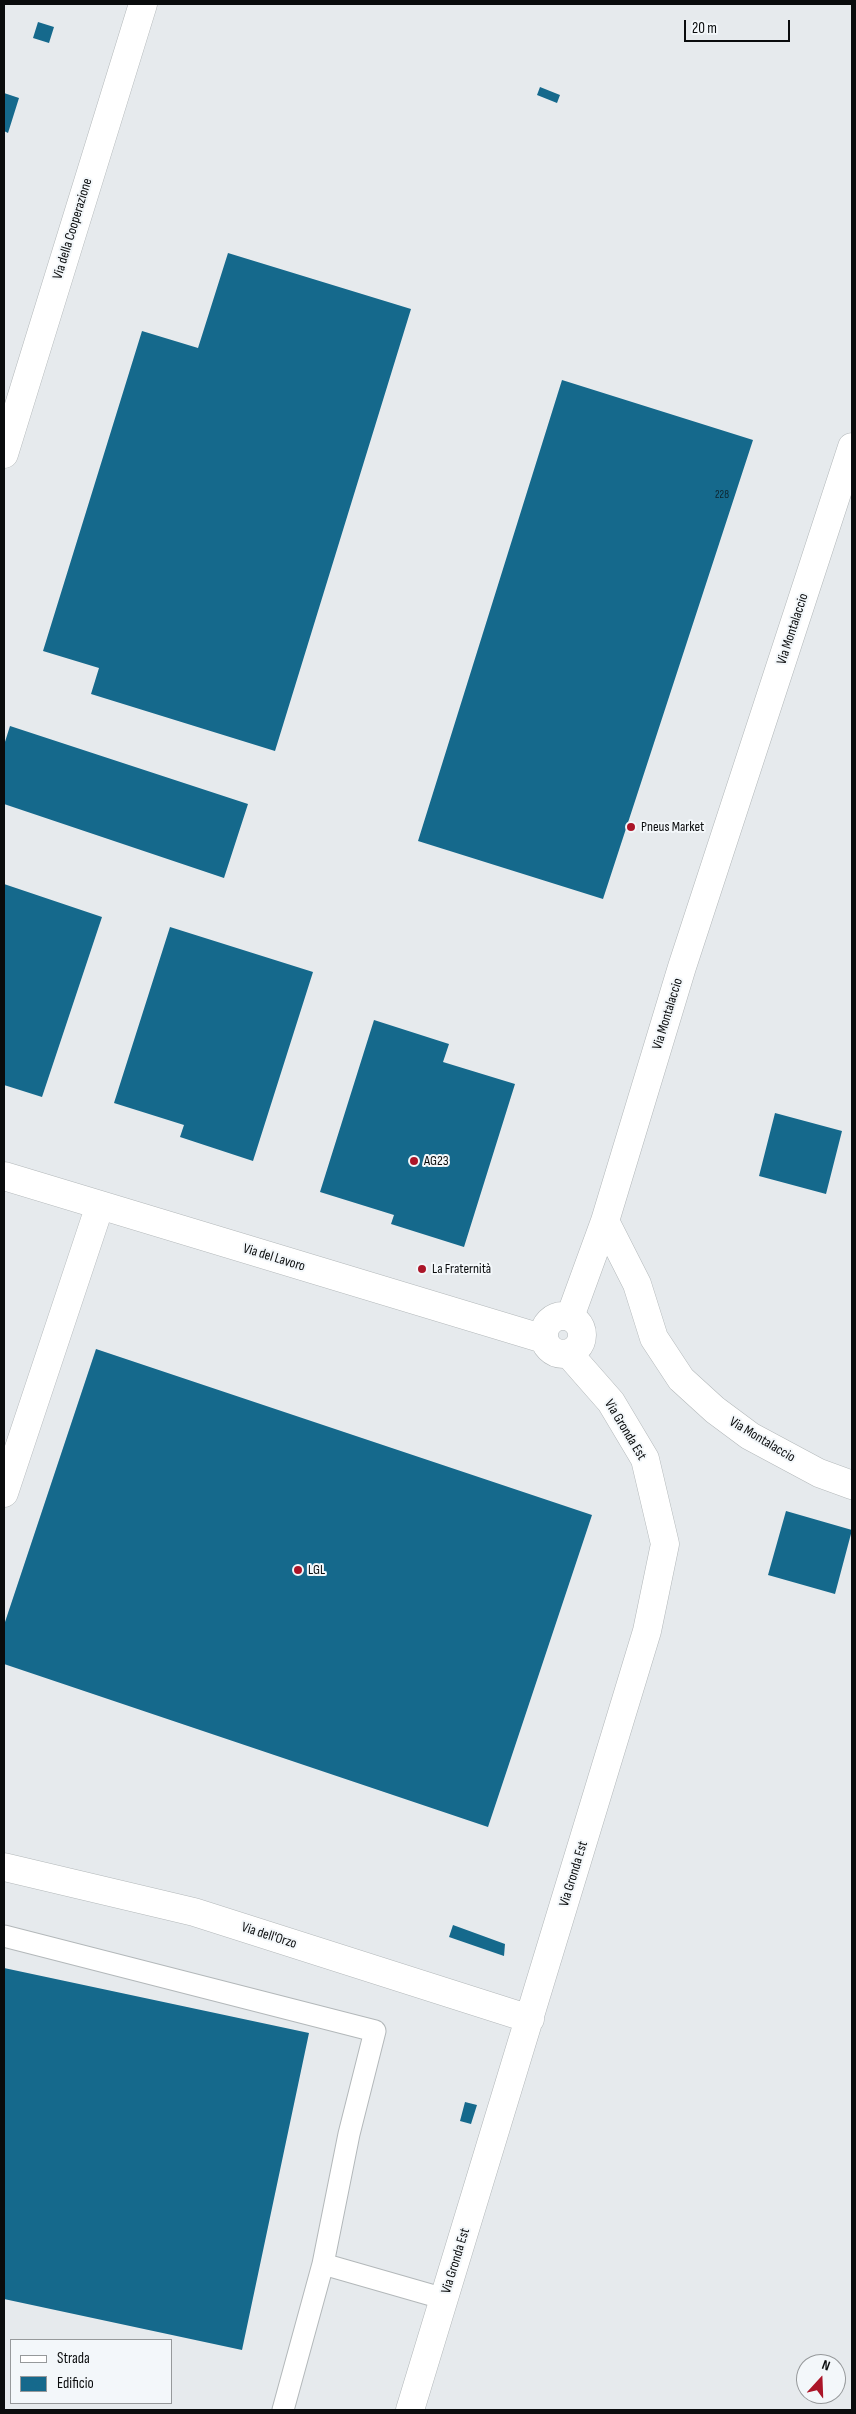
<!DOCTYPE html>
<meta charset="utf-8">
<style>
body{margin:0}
#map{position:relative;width:856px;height:2414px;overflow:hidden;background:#e6eaed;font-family:"Sofia Sans Condensed",sans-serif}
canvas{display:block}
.frame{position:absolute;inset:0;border:5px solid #0a0c0d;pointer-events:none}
.legend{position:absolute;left:10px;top:2339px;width:162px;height:65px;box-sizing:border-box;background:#f3f7fa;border:1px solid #96999b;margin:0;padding:6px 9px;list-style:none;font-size:15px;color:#0a0c0d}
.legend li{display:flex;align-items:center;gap:10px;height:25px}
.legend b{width:25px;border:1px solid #96999b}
.north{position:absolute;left:796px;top:2354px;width:50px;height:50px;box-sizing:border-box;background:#f3f7fa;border:1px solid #96999b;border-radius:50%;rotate:20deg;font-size:14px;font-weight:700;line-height:20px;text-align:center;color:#0a0c0d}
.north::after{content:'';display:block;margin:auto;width:18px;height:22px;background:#ab1528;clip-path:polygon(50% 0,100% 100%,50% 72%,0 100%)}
.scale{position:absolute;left:684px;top:20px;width:106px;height:22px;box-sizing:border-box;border:2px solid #0a0c0d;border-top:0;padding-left:6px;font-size:15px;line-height:18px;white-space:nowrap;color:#0a0c0d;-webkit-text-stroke:4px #f3f7fa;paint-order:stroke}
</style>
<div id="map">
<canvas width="856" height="2414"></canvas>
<div class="frame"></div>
<ul class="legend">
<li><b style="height:6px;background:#fff"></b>Strada</li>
<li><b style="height:14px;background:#15698c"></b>Edificio</li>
</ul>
<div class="north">N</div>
<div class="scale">20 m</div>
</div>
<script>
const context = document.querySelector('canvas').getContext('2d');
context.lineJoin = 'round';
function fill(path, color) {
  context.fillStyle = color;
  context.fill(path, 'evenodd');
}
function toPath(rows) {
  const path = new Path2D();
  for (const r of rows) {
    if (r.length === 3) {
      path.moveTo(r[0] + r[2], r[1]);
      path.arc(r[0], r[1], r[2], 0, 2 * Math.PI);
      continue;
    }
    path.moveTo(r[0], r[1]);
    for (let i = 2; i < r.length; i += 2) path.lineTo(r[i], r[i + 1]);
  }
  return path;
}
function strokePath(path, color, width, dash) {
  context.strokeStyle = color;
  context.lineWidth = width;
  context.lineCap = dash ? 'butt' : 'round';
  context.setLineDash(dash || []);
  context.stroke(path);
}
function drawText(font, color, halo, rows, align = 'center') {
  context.font = font + ' "Sofia Sans Condensed",sans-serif';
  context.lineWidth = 4;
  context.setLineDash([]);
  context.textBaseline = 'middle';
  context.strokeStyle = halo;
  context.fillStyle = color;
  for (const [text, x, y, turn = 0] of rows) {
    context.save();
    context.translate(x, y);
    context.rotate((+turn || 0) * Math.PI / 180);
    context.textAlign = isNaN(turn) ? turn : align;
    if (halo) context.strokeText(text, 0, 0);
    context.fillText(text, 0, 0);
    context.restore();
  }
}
fill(toPath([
 [38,22,54,27,49,43,33,38],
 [540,87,560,95,557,103,537,95],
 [4,93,19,98,8,133,4,131],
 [228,253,411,309,275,751,91,694,99,668,43,651,142,331,198,348],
 [562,380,753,440,603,899,418,841],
 [10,726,248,804,224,878,4,804,4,745],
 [4,884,102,917,42,1097,4,1085],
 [170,927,313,972,253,1161,180,1137,184,1125,114,1103],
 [374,1020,449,1044,443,1062,515,1084,464,1247,391,1224,394,1215,320,1192],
 [775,1113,842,1131,826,1194,759,1176],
 [96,1349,592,1515,488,1827,4,1664,4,1625],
 [786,1511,852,1530,835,1594,768,1575],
 [453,1925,505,1944,504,1956,449,1937],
 [4,1968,309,2033,242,2350,4,2299],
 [465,2102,477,2105,471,2124,460,2121]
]), '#15698c');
const lane = toPath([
 [4,1936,375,2031,349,2134,323,2264,283,2410],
 [323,2264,445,2299]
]);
const street = toPath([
 [852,447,682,967,605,1221,637,1284,654,1338,681,1379,715,1410,750,1436,819,1473,852,1485],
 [4,454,143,4],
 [4,1176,544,1339],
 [563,1335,19],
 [570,1317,605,1221],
 [4,1493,100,1205],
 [4,1867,194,1912,530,2019],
 [410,2410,647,1631,665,1544,645,1459,611,1402,568,1353]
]);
strokePath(lane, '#b3b8ba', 23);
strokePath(street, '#b3b8ba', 29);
strokePath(lane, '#fff', 21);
strokePath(street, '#fff', 28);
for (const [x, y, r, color] of [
 [631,827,5,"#ab1528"],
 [414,1161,5,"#ab1528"],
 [422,1269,5,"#ab1528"],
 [298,1570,5,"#ab1528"]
]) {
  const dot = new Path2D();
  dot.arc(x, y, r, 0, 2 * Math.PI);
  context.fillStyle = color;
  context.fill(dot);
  strokePath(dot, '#f3f7fa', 2);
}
drawText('11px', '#0d232d', null, [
 ["228",722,495]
]);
drawText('14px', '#0a0c0d', '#f3f7fa', [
 ["Via della Cooperazione",73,229,-73],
 ["Via Montalaccio",793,629,-72],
 ["Via Montalaccio",668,1014,-73],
 ["Via del Lavoro",274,1258,17],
 ["Via Gronda Est",625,1430,59],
 ["Via Montalaccio",762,1440,31],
 ["Via Gronda Est",574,1874,-73],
 ["Via dell'Orzo",269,1936,18],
 ["Via Gronda Est",456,2261,-73]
]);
drawText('14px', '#0a0c0d', '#f3f7fa', [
 ["Pneus Market",641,827],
 ["AG23",424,1161],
 ["La Fraternità",432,1269],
 ["LGL",308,1570]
], 'left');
</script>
